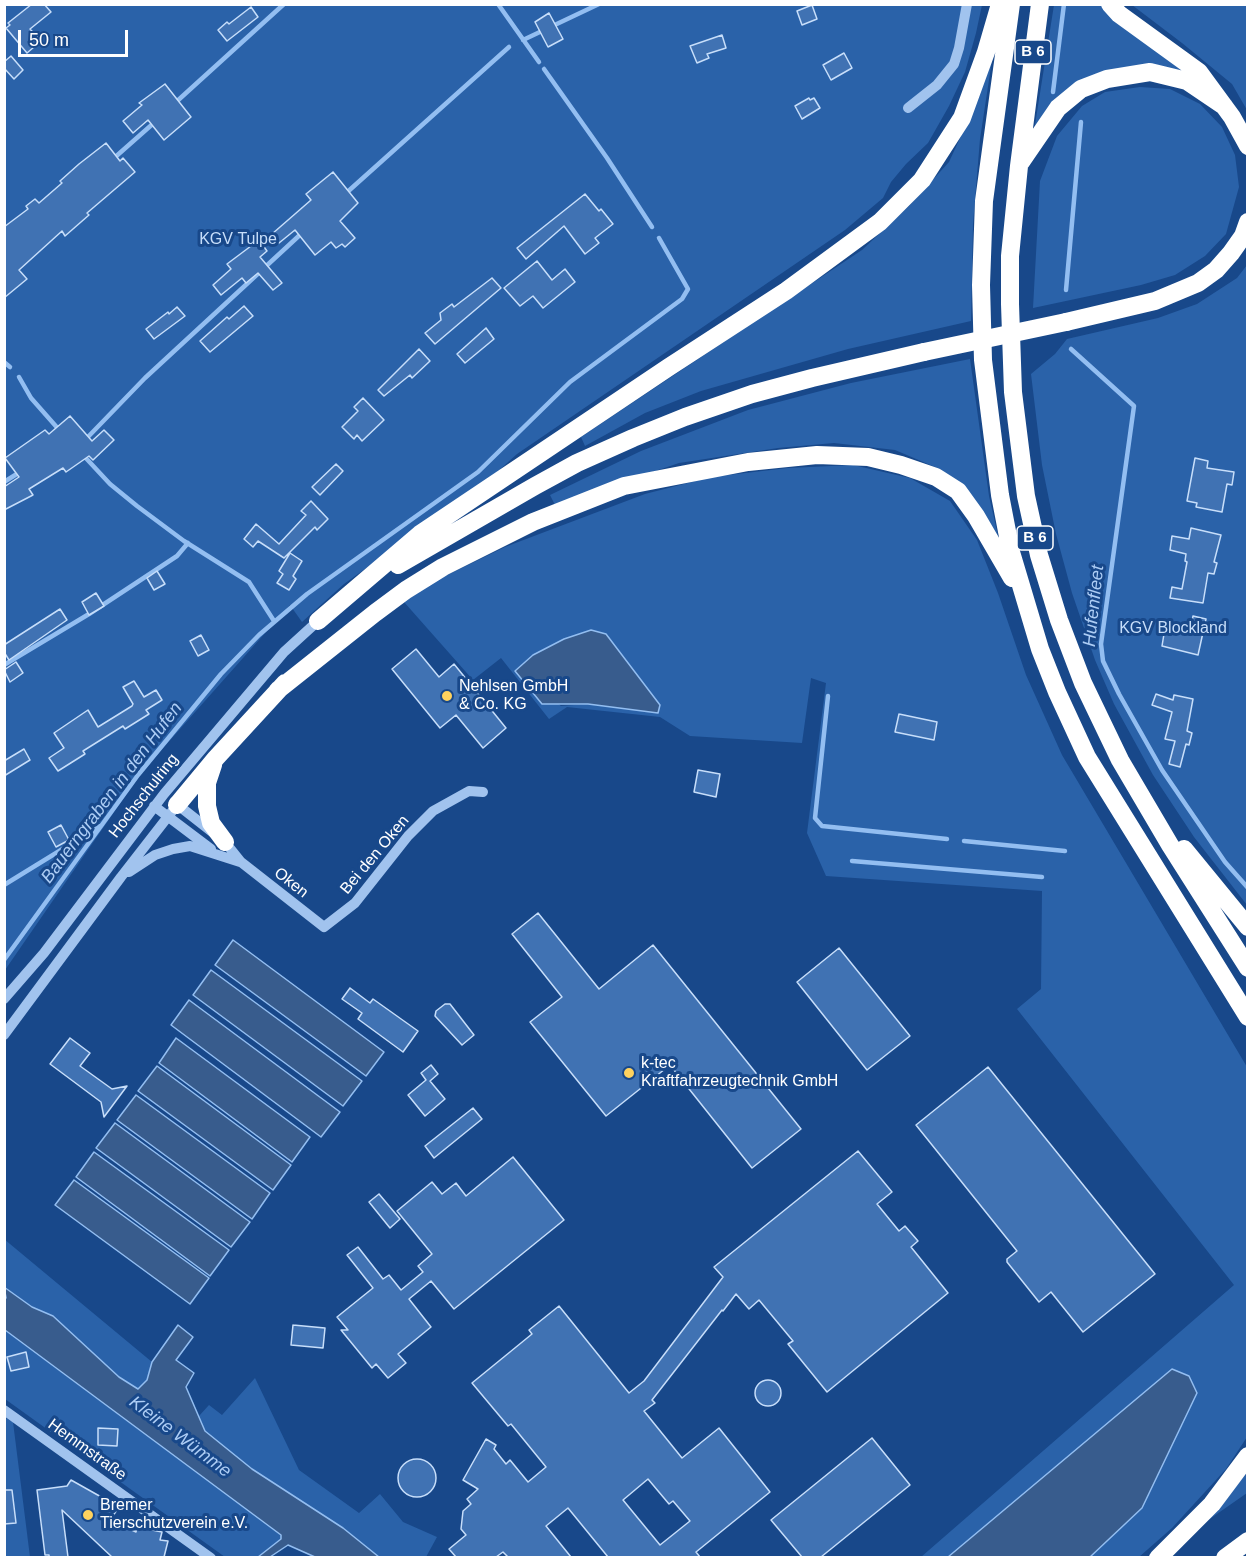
<!DOCTYPE html>
<meta charset="utf-8">
<style>
body{margin:0}
#map{position:relative;width:1252px;height:1562px;overflow:hidden;background:#18488a;font-family:Helvetica,sans-serif}
canvas{display:block}
.frame{position:absolute;inset:0;border:6px solid #fff;pointer-events:none}
.scale{position:absolute;left:18px;top:30px;width:110px;height:27px;box-sizing:border-box;border:3px solid #fff;border-top:0;padding-left:8px;font-size:18px;line-height:21px;white-space:nowrap;color:#fff;-webkit-text-stroke:4px #18488a;paint-order:stroke}
</style>
<div id="map">
<canvas width="1252" height="1562"></canvas>
<div class="frame"></div>
<div class="scale">50 m</div>
</div>
<script>
const context = document.querySelector('canvas').getContext('2d');
context.lineJoin = 'round';
function fill(path, color) {
  context.fillStyle = color;
  context.fill(path, 'evenodd');
}
function toPath(rows) {
  const path = new Path2D();
  for (const r of rows) {
    if (r.length === 3) {
      path.moveTo(r[0] + r[2], r[1]);
      path.arc(r[0], r[1], r[2], 0, 2 * Math.PI);
      continue;
    }
    path.moveTo(r[0], r[1]);
    for (let i = 2; i < r.length; i += 2) path.lineTo(r[i], r[i + 1]);
  }
  return path;
}
function strokePath(path, color, width, dash) {
  context.strokeStyle = color;
  context.lineWidth = width;
  context.lineCap = dash ? 'butt' : 'round';
  context.setLineDash(dash || []);
  context.stroke(path);
}
function drawText(font, color, halo, rows, align = 'center') {
  context.font = font + ' Helvetica,sans-serif';
  context.lineWidth = 6;
  context.setLineDash([]);
  context.textBaseline = 'middle';
  context.strokeStyle = halo;
  context.fillStyle = color;
  for (const [text, x, y, turn = 0] of rows) {
    context.save();
    context.translate(x, y);
    context.rotate((+turn || 0) * Math.PI / 180);
    context.textAlign = isNaN(turn) ? turn : align;
    if (halo) context.strokeText(text, 0, 0);
    context.fillText(text, 0, 0);
    context.restore();
  }
}
fill(toPath([
 [5,5,982,5,976,33,965,72,949,106,928,143,906,164,891,182,883,198,845,230,517,454,485,483,344,584,302,622,290,605,141,773,5,970],
 [1054,5,1101,5,1122,26,1198,78,1114,70,1034,131],
 [1132,5,1247,5,1247,110,1232,84,1182,43],
 [996,34,980,139,973,224,971,321,848,349,701,391,645,413,585,446,581,437,862,250,909,206,949,162,972,112],
 [1140,87,1170,89,1200,104,1222,127,1235,155,1239,187,1226,234,1205,256,1175,275,1141,285,1033,308,1040,181,1057,136,1082,106,1105,92],
 [1247,265,1247,905,1194,837,1153,775,1114,704,1095,660,1072,593,1056,534,1042,465,1031,374,1055,354,1067,339,1158,318,1197,304,1237,278],
 [970,359,989,496,1001,549,942,470,895,450,834,443,778,448,679,463,555,505,550,495,641,451,748,410,851,383],
 [853,465,910,478,950,501,977,540,998,593,1026,675,1062,755,1247,1067,1247,1437,1226,1469,1172,1528,1139,1557,1090,1557,1142,1508,1197,1393,1189,1376,1172,1369,948,1557,921,1557,1234,1285,1017,1009,1041,989,1042,891,826,876,807,833,826,683,811,678,802,743,690,736,660,717,567,707,549,719,501,658,473,680,404,602,439,579,505,547,645,494,711,477,788,468],
 [564,639,658,713,588,704,561,706,516,671,533,655],
 [4,1239,152,1362,147,1380,138,1389,119,1377,53,1316,32,1307,5,1287],
 [4,1330,281,1535,281,1539,258,1557,225,1557,5,1399],
 [255,1378,299,1470,359,1513,380,1494,403,1522,437,1537,426,1557,379,1557,343,1528,252,1469,205,1431,199,1416,209,1405,222,1415],
 [4,1417,13,1422,30,1557,5,1557],
 [1247,1473,1247,1493,1204,1523]
]), '#2a62a9');
const water = toPath([
 [591,630,606,634,660,705,658,713,588,704,542,704,515,671,533,655,564,639,591,630],
 [233,940,384,1052,366,1076,215,965,233,940],
 [211,970,362,1081,343,1106,193,995,211,970],
 [189,1000,340,1112,321,1137,171,1025,189,1000],
 [176,1038,310,1137,292,1162,159,1063,176,1038],
 [157,1066,291,1165,273,1190,138,1091,157,1066],
 [136,1095,270,1193,252,1219,117,1120,136,1095],
 [115,1123,250,1222,231,1247,96,1148,115,1123],
 [94,1152,229,1250,210,1276,76,1177,94,1152],
 [74,1180,209,1278,190,1304,55,1205,74,1180],
 [4,1287,32,1307,53,1316,119,1377,138,1389,147,1380,152,1362,178,1325,193,1337,176,1360,194,1373,186,1387,205,1431,252,1469,343,1528,379,1557,315,1557,288,1545,270,1557,258,1557,281,1539,281,1535,5,1330,5,1299,6,1298,4,1287],
 [1172,1369,1189,1376,1197,1393,1142,1508,1090,1557,948,1557,1172,1369]
]);
fill(water, '#385c8d');
strokePath(water, '#93bef1', 1.5);
strokePath(toPath([
 [498,4,539,62],
 [523,40,599,4],
 [544,69,607,158,652,227],
 [1053,92,1064,4],
 [175,103,284,4],
 [113,159,156,121],
 [344,195,509,47],
 [1066,290,1081,122],
 [1071,349,1134,406,1101,644,1103,661,1119,694,1162,770,1225,862,1248,888],
 [4,362,10,367],
 [19,377,31,398,61,432],
 [85,440,145,378,302,233],
 [83,455,110,484,137,506,184,541,249,582,274,621],
 [4,482,20,472],
 [4,665,89,614,177,556,188,543],
 [828,696,815,818,822,826,947,839],
 [964,841,1065,851],
 [852,861,1042,877],
 [4,885,100,826],
 [4,960,138,775,221,674,259,635,307,594,478,472,570,382,682,299,688,289,659,238]
]), '#93bef1', 4.5);
const building = toPath([
 [32,4,44,4,51,12,30,29,41,41,27,53,6,28,10,25,8,23,32,4],
 [812,5,817,19,802,25,797,11,812,5],
 [251,7,258,17,227,41,218,30,227,22,229,24,251,7],
 [549,13,563,39,548,47,535,22,549,13],
 [722,35,726,48,707,54,709,58,697,63,690,46,722,35],
 [844,53,852,68,831,80,823,65,844,53],
 [11,56,23,70,14,79,4,68,4,62,11,56],
 [165,84,191,117,164,140,148,120,133,133,123,121,142,105,139,103,165,84],
 [809,98,810,100,814,98,820,108,802,119,795,106,809,98],
 [106,143,120,161,123,158,135,172,87,213,89,215,65,236,62,231,19,270,27,279,4,298,4,227,28,209,26,206,35,199,39,203,62,183,60,181,79,164,106,143],
 [333,172,358,203,340,221,355,238,345,247,342,244,336,248,331,242,315,255,295,230,279,243,272,234,311,200,306,194,333,172],
 [585,194,599,211,601,209,613,224,595,238,599,243,585,254,564,226,526,259,517,248,585,194],
 [259,240,267,251,260,257,282,283,273,290,258,273,246,283,242,278,221,295,213,285,231,269,227,264,259,240],
 [537,261,552,280,565,269,575,282,543,308,533,296,520,306,504,288,537,261],
 [492,278,501,288,435,344,425,333,441,320,440,313,452,304,454,307,492,278],
 [244,306,253,316,210,352,200,341,227,317,229,319,244,306],
 [177,307,185,316,154,339,146,329,168,312,169,314,177,307],
 [486,328,494,339,465,363,457,354,486,328],
 [419,349,430,361,412,378,410,375,384,396,378,390,419,349],
 [363,398,384,420,362,441,357,435,354,439,342,427,358,411,354,407,363,398],
 [70,416,92,441,104,430,114,440,93,460,89,456,66,472,63,468,29,489,33,495,4,510,4,487,19,477,5,458,45,430,49,434,70,416],
 [1195,458,1208,461,1207,468,1234,472,1232,485,1227,484,1222,512,1196,507,1197,503,1187,501,1195,458],
 [336,464,343,471,320,495,312,487,336,464],
 [311,501,328,519,317,530,315,527,284,558,258,541,253,547,244,539,256,524,279,544,306,515,301,511,311,501],
 [1191,528,1221,535,1214,562,1217,563,1214,574,1208,573,1203,603,1170,598,1172,587,1182,589,1187,562,1185,561,1186,554,1170,550,1172,536,1189,539,1191,528],
 [290,553,302,561,293,576,296,579,289,590,277,583,283,574,279,571,290,553],
 [157,571,165,584,154,590,147,578,157,571],
 [96,593,104,606,89,615,82,602,96,593],
 [60,609,67,620,9,660,4,652,4,645,60,609],
 [1193,616,1206,619,1198,655,1162,646,1165,628,1190,633,1193,616],
 [201,635,209,650,198,656,190,641,201,635],
 [416,649,439,677,454,664,506,728,483,748,456,715,440,728,392,669,416,649],
 [16,662,23,673,10,682,4,670,16,662],
 [134,681,144,697,156,690,162,700,146,710,149,714,125,729,123,726,83,751,85,754,58,771,49,758,64,748,54,733,88,710,98,727,132,706,133,704,123,687,134,681],
 [1156,694,1173,700,1174,695,1193,699,1187,731,1192,733,1189,745,1186,744,1180,767,1169,764,1175,741,1165,739,1172,712,1152,705,1156,694],
 [899,714,937,722,934,740,895,732,899,714],
 [24,749,30,760,4,776,4,761,24,749],
 [698,770,720,774,716,797,694,792,698,770],
 [61,825,69,840,56,847,48,832,61,825],
 [538,913,599,989,653,945,801,1129,752,1168,670,1065,606,1116,530,1022,562,997,512,934,538,913],
 [839,948,910,1036,867,1070,797,982,839,948],
 [350,988,370,1003,373,999,418,1031,403,1052,358,1019,362,1013,342,999,350,988],
 [445,1004,450,1004,474,1035,462,1045,435,1016,436,1011,445,1004],
 [70,1038,90,1053,80,1066,112,1089,127,1086,104,1117,101,1102,50,1064,70,1038],
 [431,1065,438,1074,430,1081,445,1099,425,1116,408,1095,426,1080,421,1073,431,1065],
 [988,1067,1155,1274,1083,1332,1051,1292,1039,1302,1007,1262,1007,1259,1017,1251,916,1125,988,1067],
 [473,1108,482,1119,434,1158,425,1146,473,1108],
 [858,1151,892,1192,877,1204,899,1231,905,1226,918,1241,911,1247,948,1293,827,1392,788,1344,793,1341,759,1300,749,1309,736,1294,723,1311,722,1310,652,1400,655,1403,644,1411,682,1458,719,1428,770,1492,696,1552,700,1557,608,1557,568,1508,546,1526,571,1557,508,1557,503,1552,496,1557,456,1557,449,1549,466,1535,461,1529,463,1511,471,1504,467,1499,478,1489,463,1480,486,1439,496,1445,494,1449,506,1464,510,1460,528,1482,546,1467,511,1424,508,1426,472,1383,532,1334,529,1330,559,1306,629,1393,644,1381,723,1277,714,1267,858,1151],
 [648,1479,669,1504,673,1501,690,1521,660,1545,623,1500,648,1479],
 [513,1157,564,1220,454,1309,431,1281,409,1299,431,1327,398,1354,406,1363,388,1378,376,1364,372,1368,341,1330,348,1330,337,1317,373,1288,347,1255,358,1247,383,1279,389,1275,401,1290,423,1272,418,1266,432,1254,397,1211,432,1182,442,1194,456,1183,466,1196,513,1157],
 [379,1194,400,1219,390,1228,369,1202,379,1194],
 [293,1325,325,1328,323,1348,291,1345,293,1325],
 [26,1352,29,1367,11,1371,7,1357,26,1352],
 [768,1393,13],
 [98,1428,118,1429,117,1446,98,1445,98,1428],
 [872,1438,910,1485,821,1557,802,1557,771,1520,872,1438],
 [417,1478,19],
 [71,1480,119,1507,110,1520,136,1532,137,1527,162,1532,160,1540,168,1541,164,1557,112,1557,62,1510,68,1557,49,1557,49,1555,45,1555,37,1490,67,1486,71,1480],
 [4,1490,12,1490,16,1523,4,1524,4,1490]
]);
fill(building, '#4072b3');
strokePath(building, '#c7defa', 1.5);
strokePath(toPath([
 [908,108,937,85,954,64,959,48,967,4],
 [174,802,225,842,241,862,324,927,355,903,408,836,433,811,469,791,483,792],
 [154,806,211,849],
 [129,872,155,855,173,849,190,846,240,862],
 [4,999,44,953,164,794,284,652,318,621],
 [4,1035,121,877,177,805],
 [4,1410,211,1558]
]), '#a1c3ee', 10);
strokePath(toPath([
 [1011,4,984,201,981,285,983,360,1000,495,1011,552,1040,649,1057,692,1087,757,1248,1017],
 [1040,4,1019,166,1010,256,1010,304,1013,392,1026,496,1039,555,1059,620,1083,683,1120,760,1170,845,1248,968],
 [1110,4,1119,14,1199,72,1232,117,1248,146],
 [1021,162,1058,108,1081,89,1107,79,1150,72,1187,81,1224,106],
 [1066,322,1155,301,1198,283,1216,270,1231,253,1243,236,1248,222],
 [398,565,535,486,577,463,633,438,685,417,752,394,812,378,924,352],
 [318,621,420,534,669,367,786,291,880,222,922,180,962,118,986,52,1000,4],
 [278,690,375,613,406,590,443,567,533,522,624,486,748,462,817,455,868,457,901,465,936,477,958,491,976,516,1012,578],
 [213,765,207,783,207,806,211,823,225,842],
 [177,805,216,758,285,683],
 [1184,849,1248,927],
 [1158,1558,1212,1504,1248,1456],
 [1225,1558,1248,1541]
]), '#fff', 18);
strokePath(toPath([
 [924,352,1066,322]
]), '#fff', 18);
for (const [x, y, r, color] of [
 [447,696,6,"#ffd25e"],
 [629,1073,6,"#ffd25e"],
 [88,1515,6,"#ffd25e"]
]) {
  const dot = new Path2D();
  dot.arc(x, y, r, 0, 2 * Math.PI);
  context.fillStyle = color;
  context.fill(dot);
  strokePath(dot, '#18488a', 2);
}
for (const [x, y, w] of [
 [1033,52,36],
 [1035,538,36]
]) {
  const box = new Path2D();
  box.roundRect(x - w / 2, y - 12, w, 24, 4.5);
  context.fillStyle = '#18488a';
  context.fill(box);
  strokePath(box, '#fff', 1.5);
}
drawText('bold 15px', '#fff', null, [
 ["B 6",1033,52],
 ["B 6",1035,538]
]);
drawText('16px', '#c7defa', '#18488a', [
 ["KGV Tulpe",238,240],
 ["KGV Blockland",1173,629]
]);
drawText('16px', '#fff', '#18488a', [
 ["Nehlsen GmbH",459,687],
 ["& Co. KG",459,705],
 ["k-tec",641,1064],
 ["Kraftfahrzeugtechnik GmbH",641,1082],
 ["Bremer",100,1506],
 ["Tierschutzverein e.V.",100,1524]
], 'left');
drawText('16px', '#fff', '#18488a', [
 ["Hochschulring",144,796,-52],
 ["Bei den Oken",375,855,-50],
 ["Oken",291,883,38],
 ["Hemmstraße",87,1450,36]
]);
drawText('italic 18px', '#adcdf5', '#18488a', [
 ["Hufenfleet",1094,606,-84],
 ["Bauerngraben in den Hufen",112,793,-53],
 ["Kleine Wümme",180,1437,37]
]);
</script>
